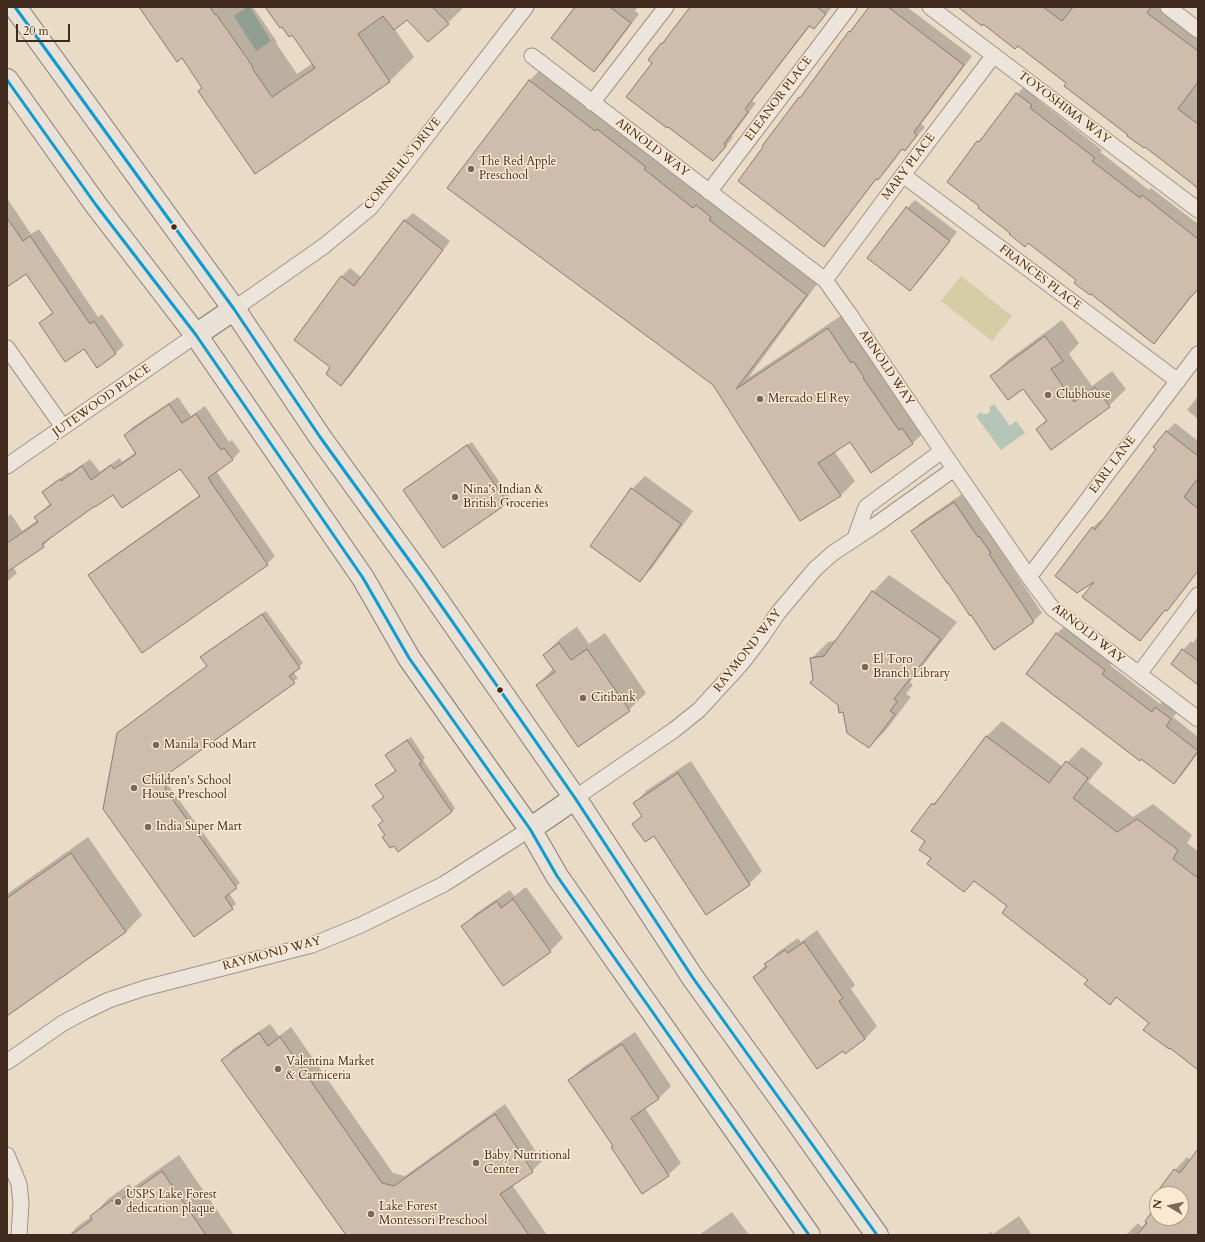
<!DOCTYPE html>
<style>
body{margin:0}
#map{position:relative;width:1205px;height:1242px;overflow:hidden;background:#eadbc7;font-family:Cardo,serif}
canvas{display:block}
.frame{position:absolute;inset:0;border:8px solid #40291d;pointer-events:none}
.north{position:absolute;left:1149px;top:1186px;width:40px;height:40px;box-sizing:border-box;background:#fbead1;border:1px solid #b09d89;border-radius:50%;rotate:279deg;font-size:11px;font-weight:700;line-height:16px;text-align:center;color:#40291d}
.north::after{content:'';display:block;margin:auto;width:14px;height:18px;background:#7c6758;clip-path:polygon(50% 0,100% 100%,50% 72%,0 100%)}
.scale{position:absolute;left:16px;top:24px;width:54px;height:18px;box-sizing:border-box;border:2px solid #40291d;border-top:0;padding-left:5px;font-size:12px;line-height:14px;white-space:nowrap;color:#40291d;-webkit-text-stroke:3px #fbead1;paint-order:stroke}
</style>
<div id="map">
<canvas width="1205" height="1242"></canvas>
<div class="frame"></div>
<div class="north">N</div>
<div class="scale">20 m</div>
</div>
<script>
const context = document.querySelector('canvas').getContext('2d');
context.lineJoin = 'round';
function fill(path, color) {
  context.fillStyle = color;
  context.fill(path, 'evenodd');
}
function toPath(rows) {
  const path = new Path2D();
  for (const r of rows) {
    path.moveTo(r[0], r[1]);
    for (let i = 2; i < r.length; i += 2) path.lineTo(r[i], r[i + 1]);
  }
  return path;
}
function strokePath(path, color, width, dash) {
  context.strokeStyle = color;
  context.lineWidth = width;
  context.lineCap = dash ? 'butt' : 'round';
  context.setLineDash(dash || []);
  context.stroke(path);
}
function drawText(font, color, halo, rows, align = 'center') {
  context.font = font + ' Cardo,serif';
  context.lineWidth = 3;
  context.setLineDash([]);
  context.textBaseline = 'middle';
  context.strokeStyle = halo;
  context.fillStyle = color;
  for (const [text, x, y, turn = 0] of rows) {
    context.save();
    context.translate(x, y);
    context.rotate((+turn || 0) * Math.PI / 180);
    context.textAlign = isNaN(turn) ? turn : align;
    if (halo) context.strokeText(text, 0, 0);
    context.fillText(text, 0, 0);
    context.restore();
  }
}
fill(toPath([
 [961,276,1012,316,992,341,941,301]
]), '#d6cca5');
fill(toPath([
 [247,7,250,7,271,41,256,51,234,16],
 [994,404,1010,426,1016,421,1025,433,1001,450,976,416,981,412,982,414,987,414,990,412,990,407]
]), '#b5c5b7');
fill(toPath([
 [140,7,253,7,277,42,276,43,297,74,313,63,292,34,266,7,464,7,429,41,407,18,394,28,414,57,389,82,255,173,203,87,183,57],
 [576,7,638,7,635,11,639,14,603,62,594,70],
 [692,7,832,7,822,20,814,28,810,26,752,101,756,103,732,136,733,137,722,152,713,160,654,62,661,44,670,36],
 [870,7,907,7,972,56,921,124,925,127,913,141,905,149,903,148,886,171,877,178,832,237,824,245,788,113,805,93,850,32],
 [959,7,1158,7,1198,37,1198,190,1193,185,1194,184,1018,45],
 [544,66,820,280,748,378,842,315,927,429,913,443,871,472,850,441,834,451,855,481,841,495,801,519,714,385,449,188,530,80],
 [1025,86,1040,97,1037,99,1102,150,1100,152,1149,190,1151,188,1198,224,1198,289,1162,334,1154,343,1091,293,1078,279,1028,242,1011,233,981,206,978,142,986,134,1017,94],
 [7,198,31,234,39,229,98,317,102,314,124,345,116,353,97,366,84,348,40,323,53,312,26,273,7,278],
 [915,200,957,232,918,282,910,290,907,208],
 [413,213,450,241,350,376,341,385,332,367,295,340,342,276,350,268,362,278,404,221],
 [1062,320,1079,343,1069,354,1092,386,1112,371,1126,389,1109,406,1037,429,1047,419,1024,387,992,376,1008,360],
 [1198,396,1198,419,1187,410],
 [178,397,191,416,205,406,229,442,232,440,240,451,232,460,216,471,275,556,267,564,89,575,98,567,200,495,180,468,113,494,95,504,50,537,51,538,43,546,13,567,17,573,7,582,7,517,11,514,22,531,38,520,35,517,51,503,43,492,52,484,69,472,70,473,90,459,100,472,120,458,122,462,136,452,125,435,133,427],
 [1175,423,1198,441,1198,571,1175,601,1166,609,1148,632,1140,640,1098,578,1092,528,1101,520,1103,522,1158,449,1166,432],
 [472,442,511,499,507,502,404,490,408,486],
 [645,476,693,511,652,568,640,581,632,489],
 [962,494,986,530,988,528,999,544,997,545,1042,613,1033,621,948,581,912,531,920,523],
 [889,575,957,622,910,682,913,685,906,694,911,697,886,730,869,747,839,704,814,679,811,659,828,642,837,640,873,592],
 [266,611,303,663,293,672,298,678,172,769,168,785,240,883,229,893,236,904,194,936,104,809,208,666,201,657,205,653],
 [1065,626,1113,661,1110,665,1160,704,1164,700,1178,711,1173,717,1198,737,1198,753,1182,775,1174,783,1056,634],
 [577,627,589,644,605,633,646,693,629,710,579,746,537,685,554,668,544,655,561,638],
 [1198,636,1198,684,1183,650,1191,641,1193,643],
 [1002,721,1063,767,1082,747,1103,763,1088,782,1133,817,1153,804,1192,835,1187,843,1198,851,1198,1069,1151,1022,1117,997,1110,1004,1089,979,1008,906,974,881,932,857,926,840,933,804,948,789,987,736],
 [411,737,425,758,423,760,455,808,452,812,386,834,384,820,373,806,385,796,377,785,396,770,390,752],
 [691,761,762,871,749,884,706,913,654,835,634,824,642,815,635,803,647,790],
 [88,837,142,915,126,932,7,1015,7,894],
 [526,887,563,938,550,951,463,927,475,914,510,890,514,896],
 [817,930,855,985,851,989,877,1026,865,1039,845,1052,754,977,778,952,798,938,801,942],
 [270,1024,279,1036,291,1027,393,1173,405,1176,505,1104,542,1161,532,1171,512,1185,547,1235,347,1235,223,1060,233,1049],
 [635,1032,671,1086,659,1098,645,1108,681,1163,668,1175,614,1146,570,1080,582,1068],
 [1198,1151,1198,1235,1126,1235,1138,1223,1142,1227,1157,1207,1157,1218,1181,1218,1181,1194,1161,1194,1175,1170,1187,1157,1191,1160],
 [179,1155,234,1235,69,1235,79,1225,91,1217,108,1199,129,1184,132,1188],
 [732,1212,749,1235,699,1235],
 [1019,1216,1032,1235,986,1235,991,1232,993,1234]
]), '#0003');
const building = toPath([
 [139,7,210,7,215,15,216,14,244,54,253,67,252,68,272,97,315,68,292,35,289,37,282,27,280,28,265,7,432,7,449,24,428,42,407,20,394,30,383,16,358,34,390,82,255,174,198,91,202,88,182,58,177,62,139,7],
 [575,7,610,7,631,23,594,72,551,38,575,7],
 [690,7,817,7,826,14,814,29,809,26,745,109,748,112,724,144,726,146,713,161,668,127,667,128,626,97,652,63,648,60,661,43,662,44,690,7],
 [869,7,888,7,964,65,914,132,917,135,905,151,902,149,878,180,876,179,824,247,738,181,763,147,762,146,787,113,799,97,800,98,849,31,850,32,869,7],
 [958,7,1043,7,1062,21,1073,7,1151,7,1147,13,1198,51,1198,82,1178,109,1198,124,1198,188,1145,147,1144,148,1127,136,1128,135,1064,86,1066,83,1018,46,1015,49,983,24,982,26,958,7],
 [529,80,595,131,597,129,646,167,644,169,693,208,696,205,711,217,709,220,807,295,736,389,828,328,851,363,853,361,864,377,863,378,899,430,902,428,913,444,871,473,850,442,818,463,841,496,800,521,713,385,447,188,529,80],
 [1016,93,1032,105,1030,108,1095,158,1092,161,1140,198,1142,195,1198,239,1198,289,1192,296,1191,296,1154,344,1091,294,1090,295,1074,283,1076,280,1028,243,1025,247,1009,234,1010,233,978,208,979,206,947,182,977,141,979,142,1016,93],
 [906,207,950,241,910,291,867,258,906,207],
 [7,218,23,241,30,236,90,324,94,321,116,354,97,368,84,349,65,362,39,323,53,313,26,274,7,287,7,218],
 [404,220,443,250,341,386,326,374,330,367,294,340,341,276,354,286,404,220],
 [1045,336,1063,361,1051,369,1074,402,1095,387,1110,407,1051,450,1036,429,1047,421,1023,389,1008,400,990,376,1045,336],
 [169,404,182,423,196,414,221,450,224,448,233,460,208,478,268,565,142,653,88,575,200,496,180,469,122,508,113,495,95,507,95,506,42,544,44,547,7,572,7,543,38,522,34,517,51,505,42,492,60,479,61,481,82,466,91,480,111,465,114,469,136,454,124,435,169,404],
 [1166,431,1198,456,1198,478,1184,497,1198,509,1198,571,1167,611,1165,610,1140,641,1082,597,1094,582,1077,593,1055,576,1092,527,1095,530,1156,449,1153,447,1166,431],
 [467,445,508,503,443,548,403,490,467,445],
 [631,488,681,524,640,582,590,546,631,488],
 [954,502,978,537,979,536,991,553,989,554,1034,622,994,650,971,615,970,616,948,583,947,583,911,531,954,502],
 [872,591,941,639,894,699,897,702,890,711,895,714,869,748,847,733,843,712,839,713,838,705,810,683,813,679,810,658,824,656,872,591],
 [262,614,300,668,289,676,295,683,169,773,165,789,237,888,225,897,233,909,194,937,103,809,117,733,207,666,200,657,262,614],
 [1056,633,1105,670,1102,674,1152,712,1155,707,1171,719,1166,726,1198,751,1174,784,1141,759,1140,761,1026,674,1056,633],
 [559,643,571,660,587,649,630,711,578,747,536,685,555,672,543,655,559,643],
 [1182,649,1198,661,1198,685,1171,664,1182,649],
 [986,736,1049,783,1066,761,1088,778,1073,798,1117,832,1137,819,1178,850,1173,859,1198,878,1198,1070,1170,1048,1169,1049,1143,1030,1149,1023,1116,997,1110,1005,1084,984,1088,980,1002,913,1007,906,974,881,964,892,927,864,931,858,919,850,925,841,911,831,932,803,934,805,986,736],
 [407,740,422,762,419,764,452,812,398,852,394,846,390,848,382,837,385,835,378,825,383,821,372,806,384,797,375,785,396,771,385,755,407,740],
 [678,773,750,885,706,915,654,836,645,842,632,824,642,816,633,803,678,773],
 [71,853,126,932,7,1016,7,898,71,853],
 [513,899,551,952,503,986,461,926,497,901,501,908,513,899],
 [804,942,843,998,839,1001,865,1039,845,1054,843,1051,817,1069,753,977,767,967,764,964,785,950,788,953,804,942],
 [259,1033,268,1046,280,1037,382,1183,394,1186,495,1114,533,1172,500,1194,529,1235,346,1235,221,1060,259,1033],
 [622,1044,659,1099,631,1118,669,1176,642,1194,611,1147,613,1146,568,1080,622,1044],
 [1198,1149,1198,1235,1137,1235,1147,1223,1145,1221,1157,1205,1157,1218,1181,1218,1181,1194,1159,1194,1157,1192,1174,1169,1180,1173,1198,1149],
 [162,1171,206,1235,71,1235,92,1220,90,1216,112,1200,115,1204,162,1171]
]);
fill(building, '#cebcac');
strokePath(building, '#867b70', 1);
const minor = toPath([
 [930,7,1198,210],
 [1168,7,1198,30],
 [532,56,825,280,850,315,942,451,1029,577,1052,608,1198,719],
 [592,103,666,7],
 [903,175,1178,381],
 [709,192,849,7],
 [825,280,903,175,994,55],
 [234,309,324,246,370,208,402,168,526,7],
 [7,348,63,427],
 [7,466,196,335],
 [855,538,866,507,942,451],
 [1029,577,1198,354],
 [1139,674,1198,595],
 [575,798,674,730,699,710,742,663,761,638,778,613,799,588,815,569,833,553,877,524,954,469],
 [7,1062,63,1023,86,1011,109,1000,145,988,312,945,361,925,444,884,530,829],
 [7,1155,19,1184,21,1203,19,1235]
]);
const primary = toPath([
 [15,7,234,309,320,437,422,578,575,798,693,978,795,1119,877,1235],
 [7,80,96,205,196,335,363,578,409,658,530,829,557,876,601,939,809,1235],
 [196,335,234,309],
 [530,829,575,798]
]);
strokePath(minor, '#9e9387', 17);
strokePath(primary, '#867b70', 24);
strokePath(minor, '#ede5db', 15);
strokePath(primary, '#e9e1d5', 22);
strokePath(toPath([
 [15,7,234,309,320,437,422,578,575,798,693,978,877,1235],
 [7,80,96,205,196,335,363,578,409,658,530,829,557,876,809,1235]
]), '#0a9bd2', 3);
for (const [x, y, r, color] of [
 [471,169,4,"#7c6758"],
 [174,227,3.5,"#40291d"],
 [1048,395,4,"#7c6758"],
 [760,399,4,"#7c6758"],
 [455,497,4,"#7c6758"],
 [865,667,4,"#7c6758"],
 [500,690,3.5,"#40291d"],
 [583,698,4,"#7c6758"],
 [156,745,4,"#7c6758"],
 [134,788,4,"#7c6758"],
 [148,827,4,"#7c6758"],
 [278,1069,4,"#7c6758"],
 [476,1163,4,"#7c6758"],
 [118,1202,4,"#7c6758"],
 [371,1214,4,"#7c6758"]
]) {
  const dot = new Path2D();
  dot.arc(x, y, r, 0, 2 * Math.PI);
  context.fillStyle = color;
  context.fill(dot);
  strokePath(dot, '#fbead1', 1.5);
}
drawText('12px', '#40291d', '#fbead1', [
 ["ELEANOR PLACE",779,99,-53],
 ["TOYOSHIMA WAY",1064,108,37],
 ["ARNOLD WAY",652,148,37],
 ["CORNELIUS DRIVE",403,164,-51],
 ["MARY PLACE",909,167,-53],
 ["FRANCES PLACE",1040,278,37],
 ["ARNOLD WAY",886,368,56],
 ["JUTEWOOD PLACE",102,401,-35],
 ["EARL LANE",1113,465,-53],
 ["ARNOLD WAY",1088,634,38],
 ["RAYMOND WAY",748,651,-52],
 ["RAYMOND WAY",272,954,-15]
]);
drawText('12px', '#40291d', '#fbead1', [
 ["The Red Apple",479,162],
 ["Preschool",479,176],
 ["Clubhouse",1056,395],
 ["Mercado El Rey",768,399],
 ["Nina's Indian &",463,490],
 ["British Groceries",463,504],
 ["El Toro",873,660],
 ["Branch Library",873,674],
 ["Citibank",591,698],
 ["Manila Food Mart",164,745],
 ["Children's School",142,781],
 ["House Preschool",142,795],
 ["India Super Mart",156,827],
 ["Valentina Market",286,1062],
 ["& Carniceria",286,1076],
 ["Baby Nutritional",484,1156],
 ["Center",484,1170],
 ["USPS Lake Forest",126,1195],
 ["dedication plaque",126,1209],
 ["Lake Forest",379,1207],
 ["Montessori Preschool",379,1221]
], 'left');
</script>
